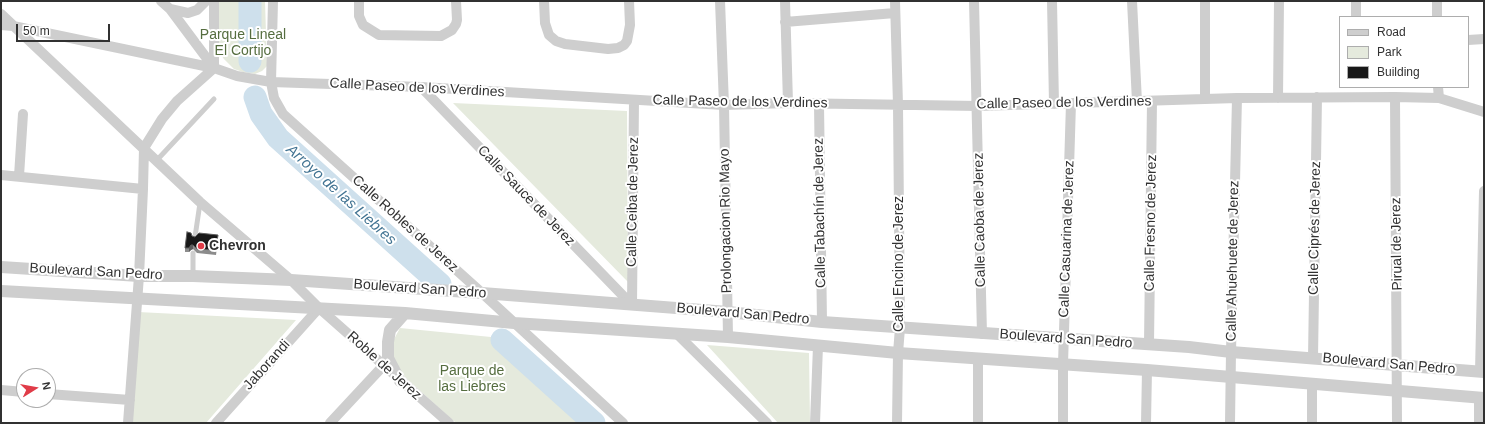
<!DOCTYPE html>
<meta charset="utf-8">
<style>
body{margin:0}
#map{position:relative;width:1485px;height:424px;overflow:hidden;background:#fff;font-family:Arial,sans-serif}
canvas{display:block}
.frame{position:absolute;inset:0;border:2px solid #313131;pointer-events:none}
.legend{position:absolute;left:1339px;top:16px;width:130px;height:72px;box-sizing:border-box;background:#fff;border:1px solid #adadad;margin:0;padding:5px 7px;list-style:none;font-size:12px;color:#313131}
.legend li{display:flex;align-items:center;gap:8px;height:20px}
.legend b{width:20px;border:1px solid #adadad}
.north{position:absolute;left:16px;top:368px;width:40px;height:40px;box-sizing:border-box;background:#fff;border:1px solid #adadad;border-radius:50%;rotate:79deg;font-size:11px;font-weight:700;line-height:16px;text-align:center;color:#313131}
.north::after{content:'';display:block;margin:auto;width:14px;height:18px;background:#e03c48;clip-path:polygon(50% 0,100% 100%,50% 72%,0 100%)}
.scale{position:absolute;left:16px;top:24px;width:94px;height:18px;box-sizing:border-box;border:2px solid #313131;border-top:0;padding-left:5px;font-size:12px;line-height:14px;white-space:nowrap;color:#313131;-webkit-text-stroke:3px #fff;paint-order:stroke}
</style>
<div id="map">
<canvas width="1485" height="424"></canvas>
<div class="frame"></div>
<ul class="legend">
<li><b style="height:5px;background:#cecece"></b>Road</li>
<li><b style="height:11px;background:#e5eadd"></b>Park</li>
<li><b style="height:11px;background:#181818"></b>Building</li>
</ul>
<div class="north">N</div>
<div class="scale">50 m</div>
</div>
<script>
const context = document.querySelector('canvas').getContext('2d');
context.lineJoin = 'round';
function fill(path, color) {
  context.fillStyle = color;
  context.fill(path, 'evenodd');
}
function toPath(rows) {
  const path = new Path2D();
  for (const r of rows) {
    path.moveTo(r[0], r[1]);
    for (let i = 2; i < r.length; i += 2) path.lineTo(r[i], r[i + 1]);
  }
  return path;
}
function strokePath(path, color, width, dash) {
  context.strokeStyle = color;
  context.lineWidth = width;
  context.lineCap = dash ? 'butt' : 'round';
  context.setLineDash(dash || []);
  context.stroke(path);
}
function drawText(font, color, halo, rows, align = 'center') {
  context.font = font + ' Arial,sans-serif';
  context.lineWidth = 4;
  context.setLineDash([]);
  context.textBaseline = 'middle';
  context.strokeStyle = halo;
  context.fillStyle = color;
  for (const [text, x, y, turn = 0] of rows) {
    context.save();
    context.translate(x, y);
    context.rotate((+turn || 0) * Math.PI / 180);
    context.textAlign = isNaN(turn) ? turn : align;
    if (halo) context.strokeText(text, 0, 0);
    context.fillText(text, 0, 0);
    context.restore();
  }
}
fill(toPath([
 [219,1,265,1,267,66,262,71,255,74,243,72,234,69,223,58,219,45],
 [453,103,627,111,628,282],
 [138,312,296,320,206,423,129,423],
 [400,328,491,337,586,423,456,423,406,378,392,359,393,341],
 [707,345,809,353,810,423,778,423]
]), '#e5eadd');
strokePath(toPath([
 [250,61,250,1],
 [255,97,261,114,278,138,440,284],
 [502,340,594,423]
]), '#cee0ec', 23);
strokePath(toPath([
 [157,160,214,99],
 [195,237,200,203],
 [193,275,193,253]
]), '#cecece', 5);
strokePath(toPath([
 [161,1,170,9,214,68],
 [273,1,271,82,274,98,283,114,482,293,623,423],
 [359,1,359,16,363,25,379,35,441,36,452,30,456,24,457,20,456,1],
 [544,1,545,23,549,35,556,41,565,44,608,49,618,48,624,45,627,41,630,25,629,1],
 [720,1,724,105,728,337],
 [785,1,788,103],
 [895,1,898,105,900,328,898,353,897,423],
 [974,1,982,334],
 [1052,1,1054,104],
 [1132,1,1137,102],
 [1437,1,1437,17],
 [170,9,188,13,197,10,206,1],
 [1,14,200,202,291,280,319,308,449,423],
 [1356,17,1356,1],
 [785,22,895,13],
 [1,25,13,26,214,68,237,76,271,82,421,87,724,105,788,103,978,106,1237,98,1395,97,1439,98,1484,112],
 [1468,40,1484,39],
 [214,68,214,1],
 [421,87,632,305],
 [1438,87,1439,98],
 [1395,97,1397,423],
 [1278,98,1279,1],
 [1205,99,1205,1],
 [819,104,822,322],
 [1,175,143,189],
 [19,176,23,114],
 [632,305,634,100],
 [677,334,767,423],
 [1149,344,1152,101],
 [1313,358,1317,97],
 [1480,372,1484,191],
 [1,390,24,392],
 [48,394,130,400],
 [128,423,139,276,143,189,144,148,162,119,177,101,214,68],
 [216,423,319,308],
 [330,423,384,365],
 [815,423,818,346],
 [978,423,978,359],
 [1063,423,1063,364,1071,103],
 [1146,423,1147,370],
 [1230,423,1231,352,1237,98],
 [1312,423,1312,384],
 [1479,423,1479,397]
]), '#cecece', 10);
strokePath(toPath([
 [1,267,139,276,193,276,291,280,482,293,728,312,822,322,1189,347,1231,352,1484,372],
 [1,291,405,313,514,323,728,337,898,353,1147,370,1484,398],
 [400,381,388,358,388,342,390,330,405,313]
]), '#cecece', 12);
fill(toPath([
 [192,236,195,237,218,239,216,255,197,253,193,249,191,250,189,252,185,252,185,248]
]), '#8c8c8c');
fill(toPath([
 [191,245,193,245,193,249,191,250,189,252,189,248]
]), '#5d5d5d');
const building = toPath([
 [187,232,191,233,192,236,195,237,199,233,218,235,216,250,197,249,193,245,191,245,189,248,185,248,187,232]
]);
fill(building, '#181818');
strokePath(building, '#5d5d5d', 1);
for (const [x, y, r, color] of [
 [201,246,4,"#e03c48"]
]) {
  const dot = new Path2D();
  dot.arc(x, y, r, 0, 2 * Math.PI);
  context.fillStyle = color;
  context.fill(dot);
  strokePath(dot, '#fff', 1.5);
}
drawText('14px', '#556d3f', '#fff', [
 ["Parque Lineal",243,35],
 ["El Cortijo",243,51],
 ["Parque de",472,371],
 ["las Liebres",472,387]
]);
drawText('14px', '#313131', '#fff', [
 ["Calle Paseo de los Verdines",417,88,3],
 ["Calle Paseo de los Verdines",740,102,1],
 ["Calle Paseo de los Verdines",1064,103,-1],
 ["Calle Sauce de Jerez",526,196,46],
 ["Calle Ceiba de Jerez",633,202,-89],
 ["Calle Tabachín de Jerez",820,213,-91],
 ["Calle Caoba de Jerez",980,220,-91],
 ["Prolongacion Rio Mayo",726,221,-91],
 ["Calle Fresno de Jerez",1151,223,-89],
 ["Calle Robles de Jerez",405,224,42],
 ["Calle Ciprés de Jerez",1315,228,-89],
 ["Calle Casuarina de Jerez",1067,239,-88],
 ["Pirual de Jerez",1397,244,-91],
 ["Calle Ahuehuete de Jerez",1233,261,-89],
 ["Calle Encino de Jerez",899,264,-90],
 ["Boulevard San Pedro",96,272,3],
 ["Boulevard San Pedro",420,289,4],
 ["Boulevard San Pedro",743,314,5],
 ["Boulevard San Pedro",1066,339,4],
 ["Boulevard San Pedro",1389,364,5],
 ["Jaborandi",267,365,-48],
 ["Roble de Jerez",384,366,42]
]);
drawText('bold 14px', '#313131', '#fff', [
 ["Chevron",209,246]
], 'left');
drawText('italic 15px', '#417392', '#fff', [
 ["Arroyo de las Liebres",341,195,42]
]);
</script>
